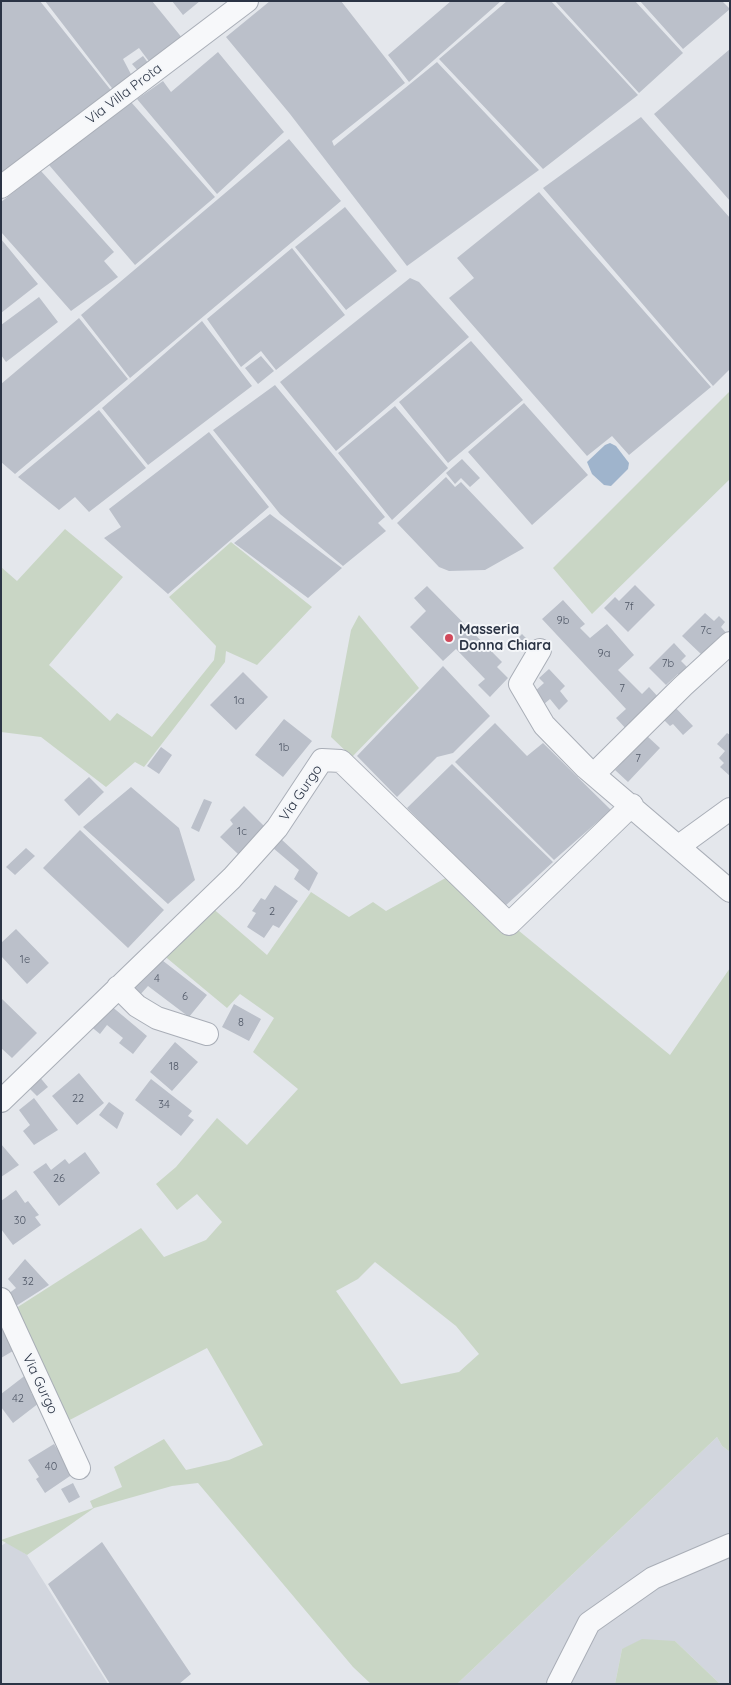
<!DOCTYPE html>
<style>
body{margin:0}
#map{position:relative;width:731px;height:1685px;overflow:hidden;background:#e4e7ec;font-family:Quicksand,sans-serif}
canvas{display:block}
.frame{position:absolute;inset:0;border:2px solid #2b3445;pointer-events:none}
</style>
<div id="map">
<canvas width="731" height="1685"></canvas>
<div class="frame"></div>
</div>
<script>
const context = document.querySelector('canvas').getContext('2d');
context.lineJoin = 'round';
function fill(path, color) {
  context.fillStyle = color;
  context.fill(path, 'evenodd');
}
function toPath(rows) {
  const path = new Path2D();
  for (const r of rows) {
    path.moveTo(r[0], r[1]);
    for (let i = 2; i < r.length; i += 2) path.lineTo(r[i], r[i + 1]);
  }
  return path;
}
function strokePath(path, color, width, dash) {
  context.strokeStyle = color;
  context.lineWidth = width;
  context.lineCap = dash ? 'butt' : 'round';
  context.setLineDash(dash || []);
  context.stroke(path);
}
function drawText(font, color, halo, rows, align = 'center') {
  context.font = font + ' Quicksand,sans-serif';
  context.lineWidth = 4;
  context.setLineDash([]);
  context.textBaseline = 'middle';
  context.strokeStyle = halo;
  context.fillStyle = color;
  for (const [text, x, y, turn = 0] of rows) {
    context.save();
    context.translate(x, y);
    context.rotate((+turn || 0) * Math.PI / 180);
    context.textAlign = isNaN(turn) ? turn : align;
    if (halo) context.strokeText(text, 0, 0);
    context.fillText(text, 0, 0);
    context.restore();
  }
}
fill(toPath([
 [717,1437,722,1446,730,1452,730,1684,720,1684,675,1641,622,1649,615,1684,457,1684],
 [7,1542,27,1555,108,1684,1,1684,1,1546]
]), '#d2d6de');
fill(toPath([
 [730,391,730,479,592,614,553,568],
 [65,529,123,577,49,665,110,721,117,713,152,737,214,660,216,646,169,597,231,542,312,607,257,665,226,651,225,662,144,767,135,762,106,787,41,737,1,732,1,567,17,581],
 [359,615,419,688,352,757,331,737,351,630],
 [451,875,670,1055,730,968,730,1452,722,1446,717,1437,457,1684,371,1684,353,1667,198,1483,172,1486,94,1508,27,1555,1,1540,93,1508,90,1501,122,1487,114,1467,164,1439,186,1470,229,1460,263,1445,207,1348,64,1423,10,1312,141,1228,164,1257,206,1240,222,1222,197,1194,177,1210,156,1184,176,1167,217,1118,247,1145,298,1089,253,1052,274,1018,240,994,227,1008,162,954,210,906,267,955,311,892,349,917,373,902,386,911],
 [375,1262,456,1326,479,1354,459,1372,401,1384,336,1291,358,1279],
 [642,1639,675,1641,720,1684,615,1684,622,1649]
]), '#c9d6c5');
fill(toPath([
 [610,443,616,446,629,463,628,469,611,486,604,485,592,474,587,462,605,445]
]), '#9fb4cc');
fill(toPath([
 [1,1,40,1,114,94,1,178],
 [45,1,152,1,183,39,151,64,139,48,123,59,133,78,115,92],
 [172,1,200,1,183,15],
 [270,1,341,1,405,83,332,141,334,146,437,62,539,170,407,266,290,114,226,37],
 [451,1,501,1,409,82,388,55],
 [507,1,551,1,638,95,543,169,439,59],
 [555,1,635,1,683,53,639,93],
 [640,1,722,1,730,9,683,49],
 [730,49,730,201,654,114],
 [218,52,284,132,217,194,137,99,163,81,171,92],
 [143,56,149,64,139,72,132,64],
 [131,102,215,197,135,265,49,165],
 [641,117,730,218,730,369,713,386,543,188],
 [289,139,341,201,130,378,81,315],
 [41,171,114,252,104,261,118,277,71,311,1,232,1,202],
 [539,192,711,387,629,455,612,436,587,456,449,298,474,278,457,258],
 [345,207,397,271,346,310,295,247],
 [1,239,38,284,1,313],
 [292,248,345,315,276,370,261,351,241,367,207,319],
 [410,278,419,282,469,337,336,451,280,382],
 [39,297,58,322,6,362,1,355,1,325],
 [79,318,128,379,15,474,1,462,1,384],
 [202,321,252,386,148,465,102,408],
 [471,341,523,400,448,463,399,402],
 [261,356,274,371,258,384,245,368],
 [275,385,385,517,378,523,386,531,343,566,280,514,213,430],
 [524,403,588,475,532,525,468,452],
 [395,406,448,468,392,520,338,453],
 [99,410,146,468,89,512,75,497,59,510,18,477],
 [209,432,269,507,168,594,104,538,121,527,109,509],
 [462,459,480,478,470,487,461,478,455,484,446,473],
 [446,477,455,487,461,482,524,548,485,570,449,571,439,567,397,523],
 [270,514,342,568,308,598,234,543],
 [635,585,655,605,628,632,604,608,615,597,619,601],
 [427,586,502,662,497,667,508,678,490,697,478,685,485,679,456,649,443,661,410,627,426,611,414,598],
 [563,600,585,624,580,628,590,638,607,624,634,655,618,670,642,694,649,687,661,700,628,731,616,718,626,709,542,619],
 [705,613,714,621,719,616,725,622,721,627,728,635,721,643,717,639,702,655,682,636],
 [522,634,529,641,524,646,517,639],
 [674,643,686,656,681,661,689,669,681,677,678,674,666,685,649,668],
 [443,666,490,716,453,753,437,757,397,797,357,756],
 [549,669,565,686,560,691,568,701,559,710,550,699,544,704,534,692,544,683,539,678],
 [243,672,268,697,236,730,210,705],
 [673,705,693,726,683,735,673,724,670,726,660,716],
 [284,719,312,741,283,777,255,755],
 [495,723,527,756,543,743,611,810,554,860,455,762],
 [727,733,730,735,730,776,720,767,724,763,719,758,725,751,717,744],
 [647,736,660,748,628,782,615,770],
 [161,747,172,755,159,774,147,766],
 [452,764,553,862,504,907,407,808],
 [89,777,104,792,79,816,64,800],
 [131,787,179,828,195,880,168,904,83,827],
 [204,799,212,802,199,832,191,828],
 [244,806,265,827,238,854,220,837,233,824,230,820],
 [80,830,164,910,128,948,43,868],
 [281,839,318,873,309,891,294,879,299,870,273,848],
 [26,848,35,856,15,875,6,867],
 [275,885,298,901,279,928,273,925,264,938,247,927,256,913,252,911,261,898,265,900],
 [16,929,49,963,27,984,1,956,1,943],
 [158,957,207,995,189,1017,148,986,139,996,132,983],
 [1,998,37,1033,12,1058,1,1048],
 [234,1004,261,1019,249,1041,222,1027],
 [110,1005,147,1036,133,1054,119,1043,123,1038,107,1025,100,1034,89,1025],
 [175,1042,198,1062,172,1091,150,1072],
 [79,1073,104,1103,77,1125,52,1096],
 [38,1075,48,1087,37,1096,27,1086],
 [151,1079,192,1111,188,1116,194,1120,181,1136,135,1100],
 [34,1098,58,1130,34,1145,23,1131,30,1125,19,1110],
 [109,1102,124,1113,117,1129,99,1115],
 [1,1144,19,1165,1,1177],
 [85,1152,100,1173,59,1206,33,1172,46,1163,51,1170,65,1159,69,1164],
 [16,1190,25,1203,28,1201,39,1215,35,1217,41,1225,13,1245,1,1229,1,1201],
 [25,1259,49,1285,16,1306,8,1294,16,1288,8,1279],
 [1,1320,18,1348,1,1358],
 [27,1374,37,1388,31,1393,39,1403,13,1423,1,1407,1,1394],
 [54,1444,73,1474,45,1493,36,1479,39,1477,28,1460],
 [73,1483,80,1497,69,1503,61,1489],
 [102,1542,191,1674,179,1684,110,1684,48,1584]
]), '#bbc0ca');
const minor = toPath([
 [1,187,247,1],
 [540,650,520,684,544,725,586,768,730,891],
 [594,774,683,686,730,643],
 [679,846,730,809],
 [118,987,137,1006,157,1018,207,1034],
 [1,1101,232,878,277,828,322,760,341,761,509,924,632,805],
 [1,1299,79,1468],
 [558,1684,589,1623,653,1578,730,1545]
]);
strokePath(minor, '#a9aeb7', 24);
strokePath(minor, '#f7f8fa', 22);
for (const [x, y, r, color] of [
 [449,638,5,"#d1495b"]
]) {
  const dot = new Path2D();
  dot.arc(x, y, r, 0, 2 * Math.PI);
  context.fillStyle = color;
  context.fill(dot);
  strokePath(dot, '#f4f6f9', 2);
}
drawText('11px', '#4f5766', null, [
 ["7f",629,607],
 ["9b",563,621],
 ["7c",706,631],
 ["9a",604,654],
 ["7b",668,664],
 ["7",622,689],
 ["1a",239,701],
 ["1b",284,748],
 ["7",638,759],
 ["1c",242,832],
 ["2",272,912],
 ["1e",25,960],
 ["4",157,979],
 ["6",185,997],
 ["8",241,1023],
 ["18",174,1067],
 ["22",78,1099],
 ["34",164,1105],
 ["26",59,1179],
 ["30",20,1221],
 ["32",28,1282],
 ["42",18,1399],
 ["40",51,1467]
]);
drawText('14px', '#2b3445', '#f4f6f9', [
 ["Via Villa Prota",124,94,-37],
 ["Via Gurgo",301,793,-56],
 ["Via Gurgo",40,1384,65]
]);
drawText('bold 14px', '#2b3445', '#f4f6f9', [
 ["Masseria",459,630],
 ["Donna Chiara",459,646]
], 'left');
</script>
